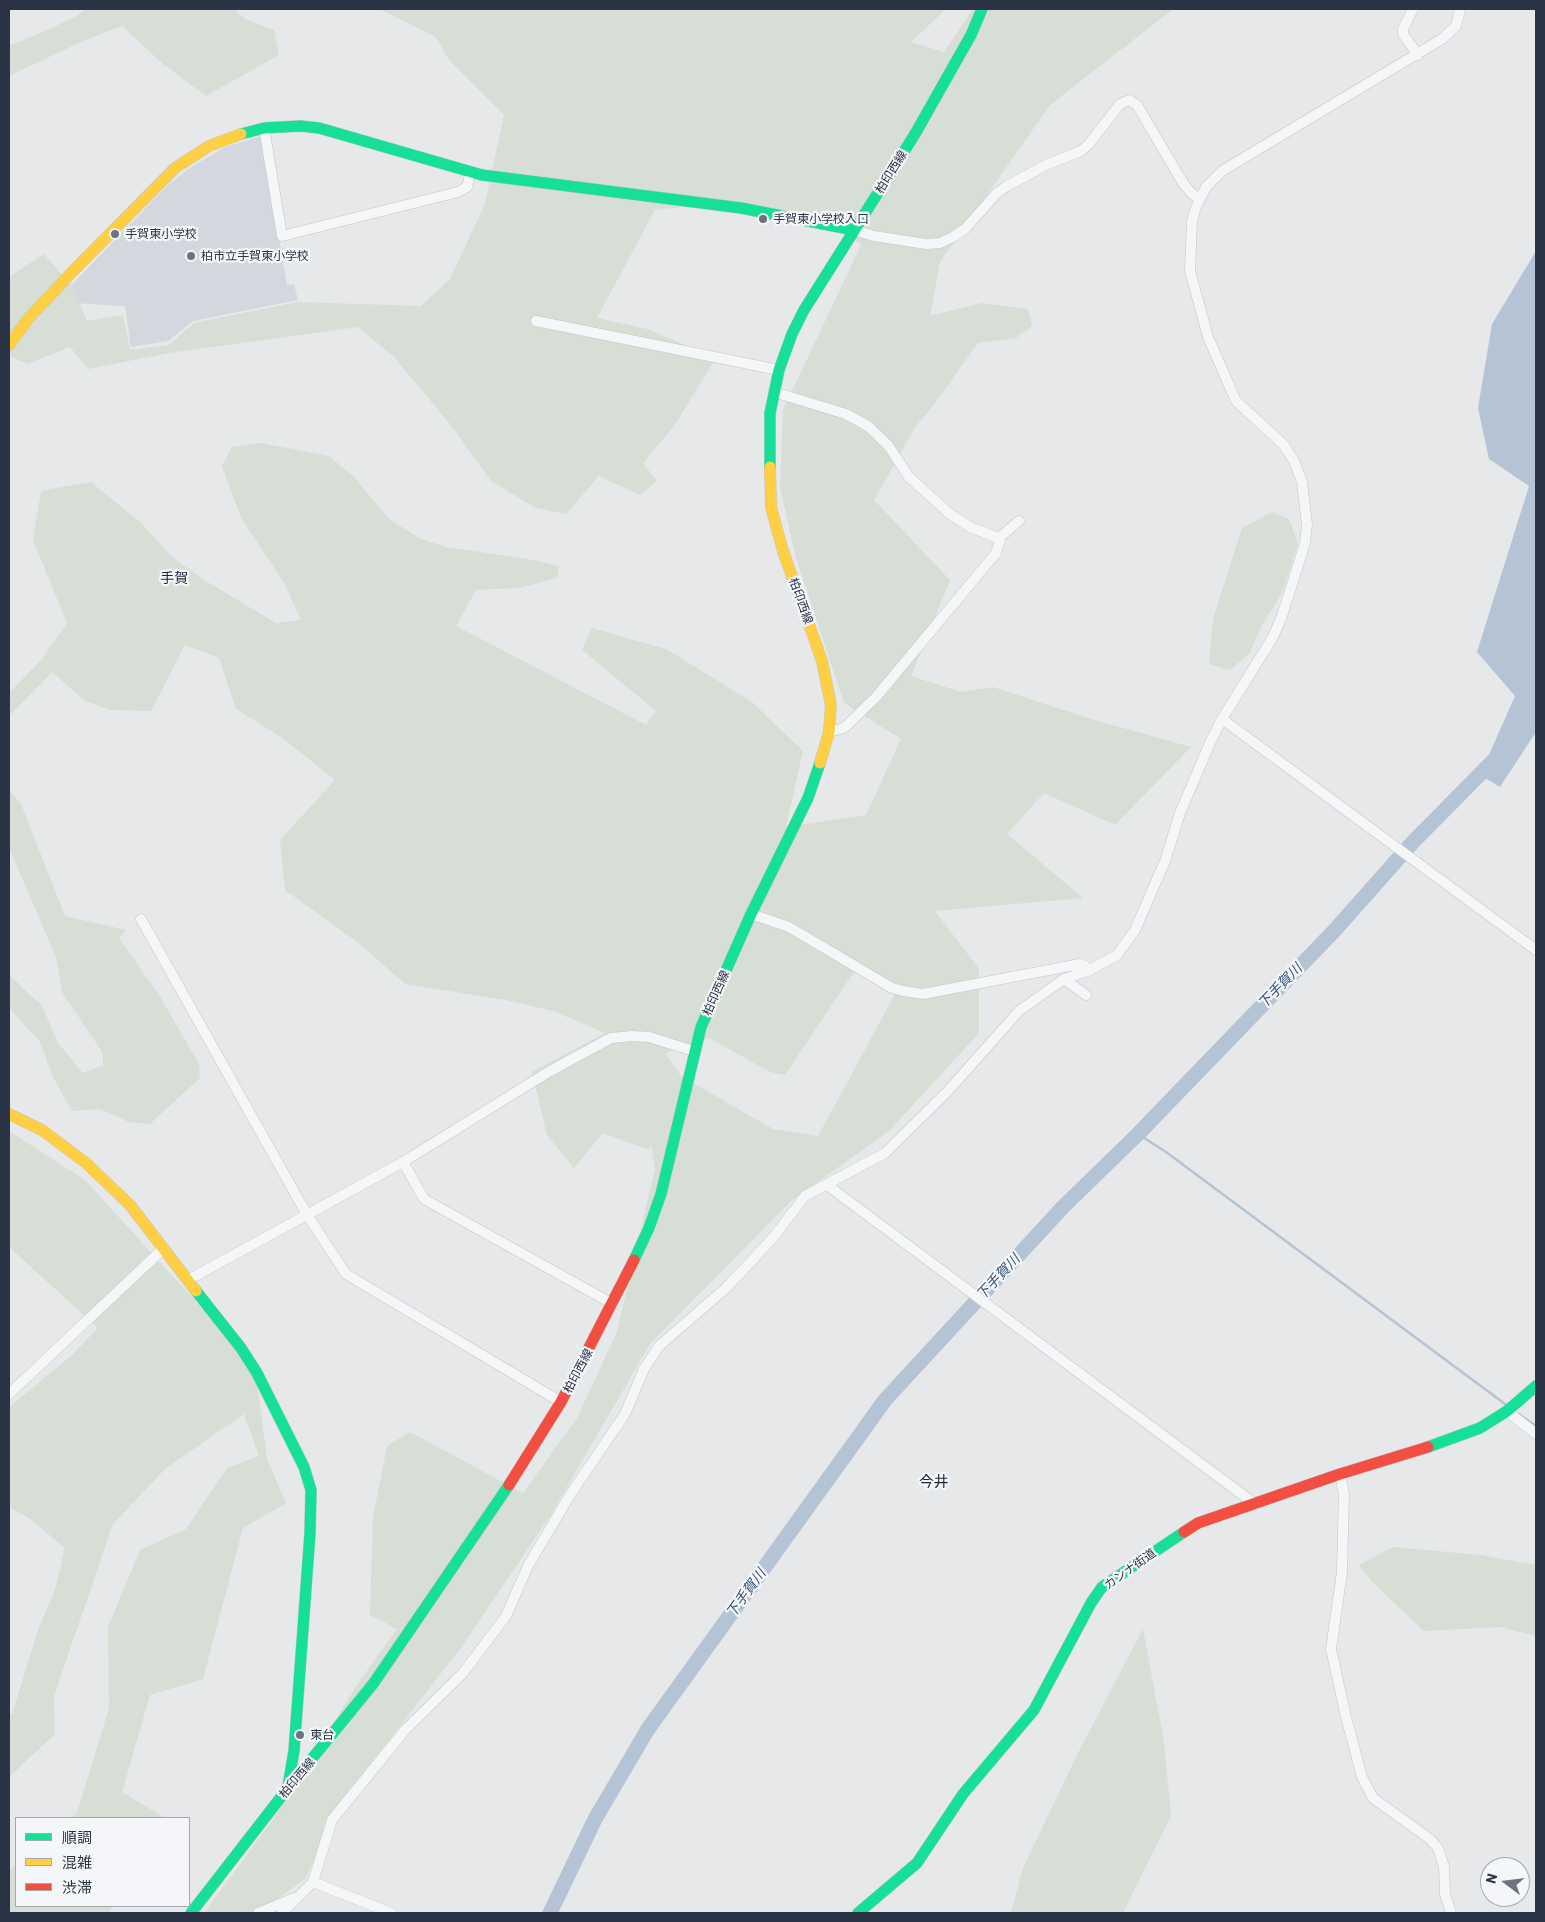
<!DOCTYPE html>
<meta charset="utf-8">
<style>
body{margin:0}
#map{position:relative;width:1545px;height:1922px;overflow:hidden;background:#e6e8ea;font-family:Barlow,"Noto Sans JP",sans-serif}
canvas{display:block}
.frame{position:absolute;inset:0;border:10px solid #2b3445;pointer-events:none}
.legend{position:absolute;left:15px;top:1817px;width:175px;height:90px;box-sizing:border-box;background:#f4f6f9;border:1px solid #a4a8b1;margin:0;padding:6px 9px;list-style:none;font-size:15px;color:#2b3445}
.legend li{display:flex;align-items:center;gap:10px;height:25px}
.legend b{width:25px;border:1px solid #a4a8b1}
.north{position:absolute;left:1480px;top:1857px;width:50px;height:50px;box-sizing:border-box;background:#f4f6f9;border:1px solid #a4a8b1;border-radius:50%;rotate:285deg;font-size:14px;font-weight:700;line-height:20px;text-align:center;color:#2b3445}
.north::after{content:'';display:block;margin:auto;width:18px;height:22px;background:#6c737f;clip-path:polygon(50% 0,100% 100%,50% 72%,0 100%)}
</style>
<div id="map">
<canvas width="1545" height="1922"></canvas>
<div class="frame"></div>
<ul class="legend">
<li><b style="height:6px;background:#16e098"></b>順調</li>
<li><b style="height:6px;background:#ffcf43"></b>混雑</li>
<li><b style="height:6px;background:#f24e42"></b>渋滞</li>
</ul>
<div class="north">N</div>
</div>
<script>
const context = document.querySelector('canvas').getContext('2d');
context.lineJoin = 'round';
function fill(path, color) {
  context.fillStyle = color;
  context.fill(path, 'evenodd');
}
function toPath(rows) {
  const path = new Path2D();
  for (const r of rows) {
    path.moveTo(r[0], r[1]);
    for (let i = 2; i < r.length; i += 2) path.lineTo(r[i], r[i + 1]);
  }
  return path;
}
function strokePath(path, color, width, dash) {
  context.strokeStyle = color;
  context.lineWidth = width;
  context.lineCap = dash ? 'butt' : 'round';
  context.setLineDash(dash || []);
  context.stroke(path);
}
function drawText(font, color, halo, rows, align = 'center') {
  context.font = font + ' Barlow,"Noto Sans JP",sans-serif';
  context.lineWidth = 4.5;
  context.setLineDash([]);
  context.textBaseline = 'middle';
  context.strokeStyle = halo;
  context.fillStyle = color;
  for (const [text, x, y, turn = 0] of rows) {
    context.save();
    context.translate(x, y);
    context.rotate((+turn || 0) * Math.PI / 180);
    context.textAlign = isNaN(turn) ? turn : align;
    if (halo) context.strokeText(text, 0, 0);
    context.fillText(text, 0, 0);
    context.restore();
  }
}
fill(toPath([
 [262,136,287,285,294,284,298,300,193,321,168,341,131,347,125,306,55,302,167,186,188,169,225,147]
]), '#d4d7dd');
fill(toPath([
 [86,9,234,9,245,19,274,30,279,55,206,96,163,64,122,26,83,41,9,76,9,46,45,31,77,16],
 [380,9,946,9,911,42,944,52,973,9,1173,9,1050,105,940,262,930,316,982,303,1028,309,1032,326,1016,338,978,343,933,406,916,426,874,500,950,580,911,676,961,692,993,687,1091,719,1191,747,1115,825,1044,793,1007,834,1083,898,935,911,979,969,979,1033,889,1131,791,1201,650,1344,550,1516,460,1649,325,1822,321,1846,305,1879,258,1913,204,1913,274,1818,359,1682,397,1629,370,1615,373,1518,387,1446,410,1432,523,1493,577,1418,617,1332,655,1169,651,1145,649,1150,603,1133,574,1168,547,1135,532,1072,605,1033,553,1011,506,1000,405,984,360,944,285,890,280,840,335,780,281,737,236,709,219,658,185,645,151,711,110,710,84,700,52,672,9,716,9,693,42,659,67,623,33,540,41,491,91,482,141,523,172,557,204,580,276,623,301,620,284,583,241,518,222,466,232,447,260,443,329,456,354,477,390,520,421,539,446,547,528,559,559,566,557,578,519,588,476,590,456,626,646,725,656,711,582,650,592,628,666,649,752,702,803,751,786,827,866,815,901,739,844,703,796,558,780,487,783,410,861,245,835,223,719,203,655,210,597,318,647,329,716,358,674,426,643,463,657,481,640,495,599,476,566,514,536,508,491,481,450,424,393,356,358,327,169,353,88,369,70,347,27,364,9,356,9,277,44,254,72,286,87,321,123,315,130,350,169,345,194,323,297,302,421,306,450,279,485,204,504,115,449,60,436,37],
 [856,969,899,987,818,1136,773,1129,681,1076,665,1053,709,1038,770,1072,785,1075],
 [1272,512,1289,519,1298,544,1282,593,1262,625,1249,654,1230,670,1209,664,1213,619,1242,528],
 [9,790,21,804,65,916,126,930,119,938,159,995,199,1064,200,1078,150,1124,129,1122,100,1109,72,1111,53,1077,40,1042,9,1008,9,975,42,1006,58,1043,83,1073,103,1066,103,1053,62,992,56,957,9,848],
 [9,1131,85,1180,229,1338,257,1383,267,1459,286,1503,243,1528,203,1679,150,1695,122,1792,165,1818,71,1818,77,1813,109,1708,108,1627,140,1550,186,1529,227,1468,259,1456,244,1414,166,1468,113,1524,54,1696,55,1734,9,1777,9,1714,12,1714,39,1627,54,1593,65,1548,29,1518,9,1507,9,1407,71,1356,98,1328,9,1247],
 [1393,1547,1481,1555,1536,1565,1536,1636,1500,1627,1424,1631,1372,1582,1359,1565],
 [1143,1629,1164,1742,1171,1816,1123,1913,1011,1913,1023,1868,1078,1753],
 [16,1864,16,1906,113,1906,108,1913,9,1913,9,1871]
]), '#d6ded6');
fill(toPath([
 [1536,251,1536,732,1500,787,1480,775,1515,696,1477,652,1529,486,1489,459,1478,408,1492,324]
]), '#b4c4d5');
strokePath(toPath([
 [1138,1134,1166,1152,1505,1404],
 [1519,1414,1536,1426]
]), '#b4c4d5', 2.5);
strokePath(toPath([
 [550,1913,595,1819,648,1729,885,1400,1063,1207,1138,1134,1334,931,1413,842,1494,760]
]), '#b4c4d5', 15);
const street = toPath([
 [1413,9,1403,29,1403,34,1418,55],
 [264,128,282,236,458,192,467,187,471,172],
 [854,230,874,236,926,244,940,243,953,237,965,229,997,193,1007,186,1046,165,1081,151,1089,144,1120,104,1129,100,1137,105,1183,183,1191,193,1199,199],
 [536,321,779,370],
 [774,392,846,414,868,426,888,445,909,477,950,514,970,527,1000,539],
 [1222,719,1536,950],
 [829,732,844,728,876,697,996,553,1001,536,1019,521],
 [751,914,789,927,892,988,903,991,923,994,1080,964,1085,966,1088,971],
 [141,919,306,1213,346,1274,561,1402],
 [1064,979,1086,995],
 [403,1162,424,1199,613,1304],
 [827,1185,1255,1504],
 [188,1280,403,1162,550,1071,611,1038,633,1036,649,1037,694,1051],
 [9,1394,164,1248],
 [1507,1411,1536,1434],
 [1340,1474,1344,1494,1342,1572,1331,1649,1346,1717,1362,1777,1373,1798,1430,1839,1438,1848,1444,1867,1445,1894,1451,1913],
 [313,1882,391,1913],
 [258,1913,294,1898],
 [282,1913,313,1882,332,1820,405,1730,463,1673,506,1616,528,1566,570,1495,625,1414,644,1369,659,1346,726,1288,772,1239,805,1196,885,1153,947,1092,1019,1011,1064,979,1088,971,1117,955,1135,930,1165,861,1180,813,1210,743,1222,719,1273,637,1282,616,1305,543,1307,525,1302,482,1294,461,1284,445,1236,401,1208,337,1190,271,1192,221,1196,207,1206,187,1222,171,1442,39,1456,26,1460,9]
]);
const fast = toPath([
 [241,134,264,128,300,126,319,128,482,175,741,208,854,230],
 [770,467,770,413,779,370,792,334,804,310,915,134,971,35,982,9],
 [634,1260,649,1228,661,1194,701,1027,751,914,808,798,820,763],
 [196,1291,241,1348,257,1373,304,1467,311,1490,310,1533,294,1751,288,1786],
 [1428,1447,1480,1428,1507,1411,1536,1386],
 [191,1913,288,1788,373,1684,509,1485],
 [858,1913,917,1863,963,1794,1034,1710,1091,1603,1102,1587,1184,1532]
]);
const slow = toPath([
 [9,345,29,318,73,271,175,168,209,146,241,134],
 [770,467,771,507,783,551,822,661,831,705,829,732,820,763],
 [9,1114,42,1130,86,1163,130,1205,196,1291]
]);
const jam = toPath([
 [509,1485,561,1402,634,1260],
 [1184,1532,1198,1523,1340,1474,1428,1447]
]);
strokePath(street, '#c4c6c8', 11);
strokePath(fast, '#c4c6c8', 12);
strokePath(slow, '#c4c6c8', 12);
strokePath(jam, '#c4c6c8', 12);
strokePath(street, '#f5f6f7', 10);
strokePath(fast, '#16e098', 11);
strokePath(slow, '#ffcf43', 11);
strokePath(jam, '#f24e42', 11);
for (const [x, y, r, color] of [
 [763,219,5,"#6c737f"],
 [115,234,5,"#6c737f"],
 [191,256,5,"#6c737f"],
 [300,1735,5,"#6c737f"]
]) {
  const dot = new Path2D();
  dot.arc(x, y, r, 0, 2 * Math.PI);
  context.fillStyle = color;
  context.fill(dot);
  strokePath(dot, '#f4f6f9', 2);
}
drawText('12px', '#2b3445', '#f4f6f9', [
 ["柏印西線",891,172,-58],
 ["柏印西線",801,601,70],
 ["柏印西線",716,993,-66],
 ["柏印西線",578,1371,-62],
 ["カンナ街道",1130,1569,-36],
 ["柏印西線",297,1778,-50]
]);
drawText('12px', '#2b3445', '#f4f6f9', [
 ["手賀東小学校入口",773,219],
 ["手賀東小学校",125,234],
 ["柏市立手賀東小学校",201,256],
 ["東台",310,1735]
], 'left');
drawText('14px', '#1d2536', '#f4f6f9', [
 ["手賀",174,578]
]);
drawText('italic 14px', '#34527a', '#f4f6f9', [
 ["下手賀川",1280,986,-46],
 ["下手賀川",998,1277,-47],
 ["下手賀川",746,1593,-54]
]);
drawText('15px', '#1d2536', '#f4f6f9', [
 ["今井",934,1482]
]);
</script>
